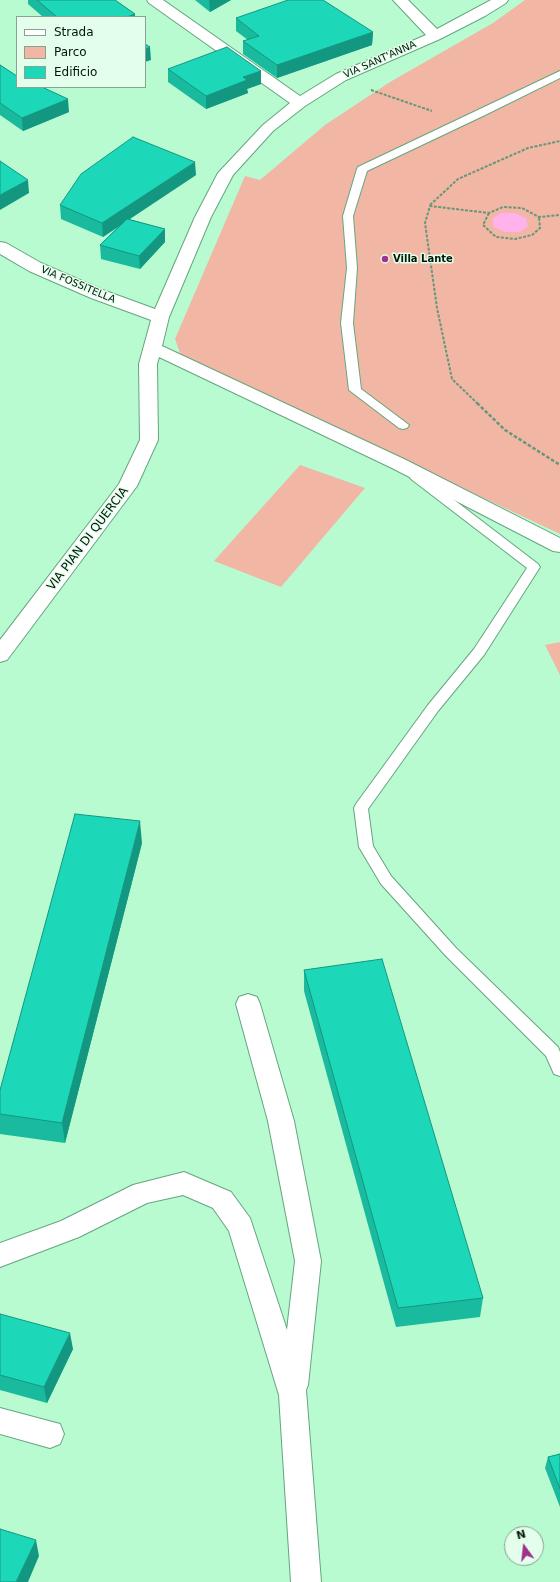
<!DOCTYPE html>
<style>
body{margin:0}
#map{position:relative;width:560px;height:1582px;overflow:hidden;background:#b8fbd1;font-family:"DejaVu Sans",sans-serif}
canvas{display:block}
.legend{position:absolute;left:16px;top:16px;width:130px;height:72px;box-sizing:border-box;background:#e4feec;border:1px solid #89a291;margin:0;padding:5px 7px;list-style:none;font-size:12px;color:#001709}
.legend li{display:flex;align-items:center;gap:8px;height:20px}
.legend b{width:20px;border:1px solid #89a291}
.north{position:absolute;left:504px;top:1526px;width:40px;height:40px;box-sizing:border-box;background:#e4feec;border:1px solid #89a291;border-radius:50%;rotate:345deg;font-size:11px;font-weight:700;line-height:16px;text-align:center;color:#001709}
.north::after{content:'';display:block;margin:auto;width:14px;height:18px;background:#a2308d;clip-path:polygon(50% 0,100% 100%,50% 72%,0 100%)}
</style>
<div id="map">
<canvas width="560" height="1582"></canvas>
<ul class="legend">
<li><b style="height:5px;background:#fff"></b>Strada</li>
<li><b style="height:11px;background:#f2b6a5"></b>Parco</li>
<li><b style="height:11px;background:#1dd8b8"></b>Edificio</li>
</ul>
<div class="north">N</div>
</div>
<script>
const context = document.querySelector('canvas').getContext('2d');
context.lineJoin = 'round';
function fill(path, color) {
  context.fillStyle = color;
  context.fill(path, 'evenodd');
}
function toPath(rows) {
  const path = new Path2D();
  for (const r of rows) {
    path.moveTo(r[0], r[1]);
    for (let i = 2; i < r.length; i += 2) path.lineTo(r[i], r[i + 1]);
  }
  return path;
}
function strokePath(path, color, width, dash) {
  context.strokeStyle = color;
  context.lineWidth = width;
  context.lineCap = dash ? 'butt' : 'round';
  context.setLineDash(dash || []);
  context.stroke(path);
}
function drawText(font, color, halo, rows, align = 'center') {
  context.font = font + ' "DejaVu Sans",sans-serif';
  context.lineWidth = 3;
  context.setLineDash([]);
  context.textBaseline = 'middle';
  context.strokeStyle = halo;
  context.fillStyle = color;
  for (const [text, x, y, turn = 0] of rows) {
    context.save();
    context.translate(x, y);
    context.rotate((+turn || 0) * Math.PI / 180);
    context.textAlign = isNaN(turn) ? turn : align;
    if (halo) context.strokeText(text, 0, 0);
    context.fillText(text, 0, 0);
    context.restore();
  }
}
fill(toPath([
 [525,0,560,0,560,534,181,356,175,339,245,176,260,180,325,125,390,82,493,23],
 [300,465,365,488,281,587,214,561],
 [560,642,560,675,545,645]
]), '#f2b6a5');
fill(toPath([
 [501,213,515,213,526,218,528,226,520,232,505,232,494,227,492,219]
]), '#ffb2eb');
const lane = toPath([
 [560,71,560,78,485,115,367,171,353,216,357,268,353,323,361,389,409,425,407,428,403,429,399,428,349,390,341,323,347,268,343,216,357,169,358,167,560,71],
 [415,472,419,473,538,564,540,567,484,655,438,711,368,809,373,846,391,876,456,948,558,1047,560,1052,560,1076,554,1074,546,1056,446,956,381,884,359,847,354,808,356,804,428,705,474,649,527,568,411,479,409,476,411,473,415,472]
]);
const street = toPath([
 [147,0,163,0,300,96,336,74,426,35,393,0,408,0,437,29,491,0,508,0,506,3,485,16,440,39,346,80,305,106,273,131,233,175,211,217,169,317,162,346,406,460,560,538,560,552,553,551,392,468,159,357,157,364,158,440,137,486,7,660,0,662,0,640,119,484,140,440,139,364,151,320,91,298,29,271,0,254,0,242,6,243,41,263,103,290,155,309,195,217,218,173,263,125,290,103,149,3,147,0],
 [248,994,257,997,260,1004,294,1121,321,1261,308,1385,306,1390,321,1582,291,1582,279,1395,229,1231,213,1208,183,1195,147,1203,79,1237,0,1267,0,1243,61,1221,133,1185,184,1172,231,1192,250,1218,287,1330,295,1261,268,1121,236,1004,239,997,248,994],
 [0,1408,60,1424,64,1434,60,1444,50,1448,0,1434,0,1408]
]);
strokePath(lane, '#65a57e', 2);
strokePath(street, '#65a57e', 2);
strokePath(toPath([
 [371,90,432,111],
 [430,205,458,179,528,148,560,141],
 [489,213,483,225,496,237,515,239,532,235,540,228,539,217],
 [478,404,452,379,437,308,425,223,430,206,489,213,503,207,522,208,539,217,560,215]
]), '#679779', 2, [3, 1.5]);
strokePath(toPath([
 [477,403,505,430,560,465]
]), '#679779', 2.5, [3.5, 2]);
fill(lane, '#fff');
fill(street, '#fff');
fill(toPath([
 [28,0,115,0,135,14,135,17,43,17,28,4],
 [195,0,231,0,210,12],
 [236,18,373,32,372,45,277,78,243,54,243,41,248,40,236,31],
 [0,65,69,112,23,131,0,115],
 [168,69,261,71,261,84,247,89,248,93,206,109,168,82],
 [196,175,129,219,165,229,165,242,140,269,101,259,100,245,119,226,103,237,61,219,60,205],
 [142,843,65,1143,0,1134,0,1090],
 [304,970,483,1298,480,1317,396,1327,304,991],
 [0,1314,73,1349,47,1403,0,1390],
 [560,1454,560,1507,545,1468,548,1457]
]), '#19ba9e');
fill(toPath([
 [209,0,231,0,210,12],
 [135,14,135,17,127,17],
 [373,32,372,45,277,78,277,65],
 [150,47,151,60,145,62,145,49],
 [261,71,261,84,247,89,248,93,206,109,206,96,243,77],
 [68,99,69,112,23,131,22,118],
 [195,162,196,175,103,237,102,223],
 [28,180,29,193,0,210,0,195],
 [165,229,165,242,140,269,139,256],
 [140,821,142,843,65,1143,62,1123],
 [70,1333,73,1349,47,1403,44,1387],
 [36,1540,39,1556,28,1582,16,1582]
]), '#149781');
const building = toPath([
 [37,0,115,0,135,14,127,17,57,17,37,0],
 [288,0,323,0,373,32,277,65,243,41,259,36,236,18,288,0],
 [145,44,150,47,145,49,145,44],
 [227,47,261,71,243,77,247,80,206,96,168,69,227,47],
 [0,65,17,76,17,87,42,87,68,99,22,118,0,103,0,65],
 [133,137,195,162,102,223,60,205,81,174,133,137],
 [0,161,28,180,0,195,0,161],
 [127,219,165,229,139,256,100,245,127,219],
 [75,814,140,821,62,1123,0,1114,0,1090,75,814],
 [382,959,483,1298,398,1308,304,970,382,959],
 [0,1314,70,1333,44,1387,0,1375,0,1314],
 [560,1454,560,1489,548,1457,560,1454],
 [0,1529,36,1540,16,1582,0,1582,0,1529]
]);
fill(building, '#1dd8b8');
strokePath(building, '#149781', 1);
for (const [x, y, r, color] of [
 [385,259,4,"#a2308d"]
]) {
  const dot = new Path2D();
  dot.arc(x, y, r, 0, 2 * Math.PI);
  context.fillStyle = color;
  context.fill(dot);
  strokePath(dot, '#e4feec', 1.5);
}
drawText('10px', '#001709', '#e4feec', [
 ["VIA SANT'ANNA",380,60,-24],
 ["VIA FOSSITELLA",78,285,23]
]);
drawText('bold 10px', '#001709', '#e4feec', [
 ["Villa Lante",393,259]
], 'left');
drawText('12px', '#001709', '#e4feec', [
 ["VIA PIAN DI QUERCIA",88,539,-53]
]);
</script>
